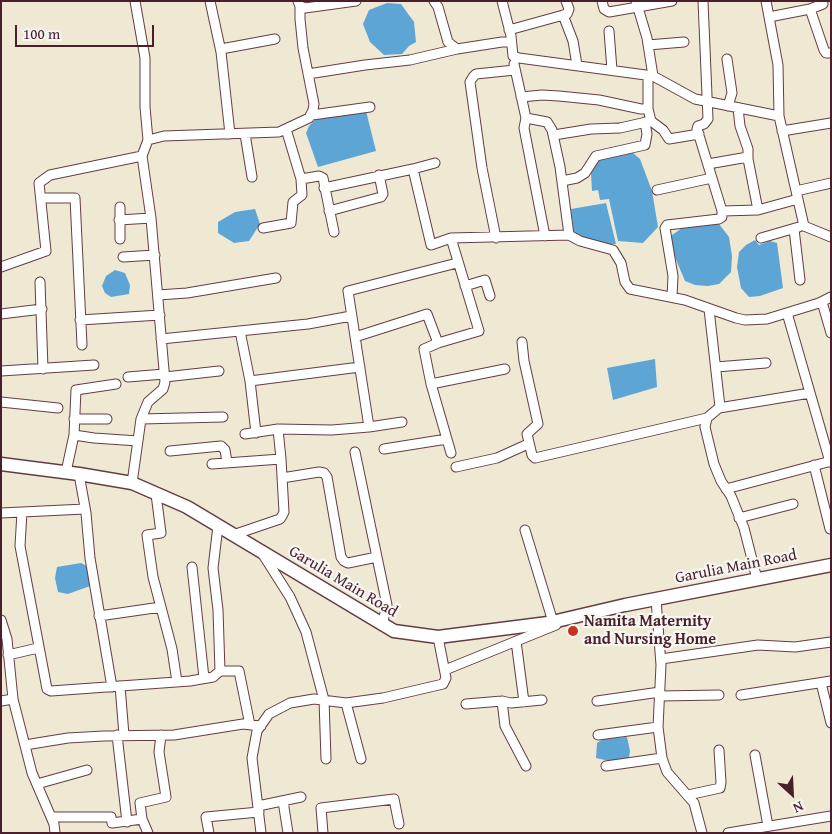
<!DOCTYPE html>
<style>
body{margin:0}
#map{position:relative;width:832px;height:834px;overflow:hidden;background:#efe9d3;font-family:"Gentium Book Plus",serif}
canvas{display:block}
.frame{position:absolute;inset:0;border:2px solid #4a1f2b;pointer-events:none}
.north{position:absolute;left:767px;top:769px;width:50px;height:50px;-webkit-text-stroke:4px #f6f6f2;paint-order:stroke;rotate:155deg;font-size:14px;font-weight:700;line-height:20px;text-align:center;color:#4a1f2b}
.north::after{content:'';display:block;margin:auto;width:18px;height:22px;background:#4a1f2b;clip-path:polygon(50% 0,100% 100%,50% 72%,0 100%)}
.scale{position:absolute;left:15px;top:25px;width:139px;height:22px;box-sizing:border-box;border:2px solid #4a1f2b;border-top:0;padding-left:6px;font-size:15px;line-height:18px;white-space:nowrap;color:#4a1f2b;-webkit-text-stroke:4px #f6f6f2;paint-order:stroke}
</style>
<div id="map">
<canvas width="832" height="834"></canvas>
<div class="frame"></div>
<div class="north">N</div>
<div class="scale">100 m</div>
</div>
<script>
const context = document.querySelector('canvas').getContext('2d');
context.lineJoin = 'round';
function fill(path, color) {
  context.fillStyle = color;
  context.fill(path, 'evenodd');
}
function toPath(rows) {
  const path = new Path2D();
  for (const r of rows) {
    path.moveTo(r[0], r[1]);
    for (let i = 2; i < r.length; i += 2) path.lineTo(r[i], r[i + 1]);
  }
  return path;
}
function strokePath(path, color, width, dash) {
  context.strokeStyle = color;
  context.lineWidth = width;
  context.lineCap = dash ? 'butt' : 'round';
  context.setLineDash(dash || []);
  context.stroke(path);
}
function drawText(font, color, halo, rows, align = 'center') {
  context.font = font + ' "Gentium Book Plus",serif';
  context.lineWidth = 4.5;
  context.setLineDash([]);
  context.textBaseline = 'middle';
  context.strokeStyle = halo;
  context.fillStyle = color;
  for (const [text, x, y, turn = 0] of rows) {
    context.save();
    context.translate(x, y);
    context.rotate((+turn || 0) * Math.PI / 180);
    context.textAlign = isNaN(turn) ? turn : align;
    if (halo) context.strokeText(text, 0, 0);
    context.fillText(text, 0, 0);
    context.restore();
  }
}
fill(toPath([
 [387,3,401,4,414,22,416,42,409,46,402,54,384,55,370,42,363,24,369,10],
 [366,111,376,151,318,167,306,133,309,126,317,118],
 [632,152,640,159,652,191,658,227,643,243,618,241,609,199,600,200,598,190,592,191,591,173,599,157],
 [606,203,616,244,597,244,584,242,574,233,571,209],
 [255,209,260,224,249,241,234,243,218,233,218,222,235,212],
 [716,220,729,237,732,256,731,272,719,284,708,286,695,285,685,281,672,250,672,235,682,228],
 [755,240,759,245,770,241,777,243,783,288,760,296,749,297,741,288,737,267,739,252,746,245],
 [115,270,125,273,130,285,129,294,111,297,105,293,102,286,106,276],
 [655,359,657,387,613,400,607,368],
 [81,563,87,566,90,586,68,594,58,592,55,578,57,567],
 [627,737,630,751,629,757,623,761,614,762,596,758,597,743,603,739]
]), '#5da5d4');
const street = toPath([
 [135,1,145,58,145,107,148,140],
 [210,1,221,52,230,134],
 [298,1,300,6,305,8,356,1],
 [434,1,438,7,448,42,457,49,502,42,511,42],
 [502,1,511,36,513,56,519,58,653,76,695,99,779,116,804,226,831,237],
 [602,1,604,9,609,12,672,1],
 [636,1,647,38,653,76],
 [703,1,708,119,704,124,698,126,697,129,722,211,758,210],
 [766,1,778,65,779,116],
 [810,9,824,50,826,53,831,53],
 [563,15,573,41,577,65],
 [769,17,810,9,823,4],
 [509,30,567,14,569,9,566,1],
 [609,31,612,70],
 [648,45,684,42],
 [221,49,275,39],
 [727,59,732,93,728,106],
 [514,64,526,118,547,122,552,130,560,167,569,235],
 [308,74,365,65,410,60,457,49],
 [521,97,542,95,559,96,599,100,641,109,648,109],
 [738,108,740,126,748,149,748,159,758,210,798,199],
 [312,115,370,107],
 [526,118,524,128,545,236],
 [651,121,663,130,669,139,699,134],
 [286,129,301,179,319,176,323,178,334,232],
 [782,131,831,123],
 [245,134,252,177],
 [554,135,591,129,620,128,651,121,648,109,648,75],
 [708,164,748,157],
 [413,169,431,245,451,238],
 [562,181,577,178,585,173,596,156,645,145,647,134,645,122],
 [324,188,413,169,435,163],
 [657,190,712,178],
 [796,191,831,183],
 [41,198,75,198,82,345],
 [329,211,381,197,383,194,379,175],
 [119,220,151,218],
 [263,228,291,223,293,202,302,195,301,179],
 [794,229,800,280],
 [496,238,482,168,470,82,473,77,476,74,515,70],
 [761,238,799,227],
 [120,239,120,207],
 [123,257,155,255],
 [1,267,46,251,39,183,50,175,142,156],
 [40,282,43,369],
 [465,286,485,280,490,296],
 [158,295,187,293,276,278],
 [672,297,673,276,665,228,667,225,719,219,722,217,722,211],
 [822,302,831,333],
 [709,309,720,407,707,418,705,427,714,464,721,481,731,496,744,528,757,579],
 [787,313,830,462],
 [1,314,42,309],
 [80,320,160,315],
 [240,331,250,381,256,433],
 [355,337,427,314,438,343,479,331,451,238,569,235,580,241,613,250,621,263,625,282,630,289,685,300,736,318,745,320,767,319,819,303,831,297],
 [161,339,308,324,351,316],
 [522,342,524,361,538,424,527,434,532,455,535,458,707,418],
 [438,343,424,349,431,384,451,453],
 [716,367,766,363],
 [1,371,94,365],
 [128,377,164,374],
 [165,377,219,371],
 [250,381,360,367],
 [431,384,505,369],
 [1,402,58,408],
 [719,408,810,393],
 [74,419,107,419],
 [141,419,223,417],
 [369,427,348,291,457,263],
 [278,429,281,459],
 [245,434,278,429,332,430,369,427,402,422],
 [74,435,94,438,138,441],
 [384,449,447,439],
 [170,451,221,446,225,450,227,462],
 [355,452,387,605,382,625],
 [212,464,281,459,284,512,282,516,280,519,233,535],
 [814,465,830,529],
 [456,467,497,458,528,444],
 [66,472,74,435,76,390,116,384],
 [79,474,86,513,90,558,112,687],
 [282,478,319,472,324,473,327,477,341,557,344,561,348,563,377,557],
 [132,483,141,419,148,402,163,389,165,382,151,218,142,156,148,140,164,136,279,132,309,118,313,110,314,104,303,48,300,19,300,6],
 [726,489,831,461],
 [156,494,161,533,147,535,153,577,172,649,177,682],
 [22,512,85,509],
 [1,513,22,512,20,546,47,689,51,691,190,681,213,677,220,671,218,610,213,568,218,526],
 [739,518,793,504],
 [525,530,553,622],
 [262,553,290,597,306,632,324,700,326,759],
 [192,567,204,678],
 [656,599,661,665,658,727,662,758,667,772,694,803,702,833],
 [99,616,161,607],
 [1,620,7,639,13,699,32,773,54,824,55,833],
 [516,641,524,702],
 [8,655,38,648],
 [661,659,758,645,795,647,831,642],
 [445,670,556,625],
 [220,671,239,671,250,725],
 [821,683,831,723],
 [120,686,124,735],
 [741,695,831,681],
 [660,696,719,695],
 [1,701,13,699],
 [502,701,505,726,526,766],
 [597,701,660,692],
 [346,703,361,759],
 [466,704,502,701,511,703,542,700],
 [117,735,127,822],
 [598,735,658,727],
 [25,745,68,738,104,736,174,735,243,724,261,726],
 [755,755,768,826],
 [606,766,662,758],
 [37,784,87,770],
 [688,795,720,788,721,782,719,750],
 [283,801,288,833],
 [258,806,301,797],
 [51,817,111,817,112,823,142,819],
 [148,833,142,819,140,803,166,797,159,752,161,735],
 [209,833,206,817,259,812],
 [261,833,252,758,257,731,269,714,290,703,314,699,346,703,383,698,443,684,446,678,438,637],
 [323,833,321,808,394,799,399,824],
 [728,833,831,816]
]);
const secondary = toPath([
 [1,464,79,474,132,483,187,507,394,631,438,637,548,623,625,605,831,565]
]);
strokePath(street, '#633d44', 11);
strokePath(secondary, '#633d44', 15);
strokePath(street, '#fff', 9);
strokePath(secondary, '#fff', 12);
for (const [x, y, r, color] of [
 [573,631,6,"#c8321e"]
]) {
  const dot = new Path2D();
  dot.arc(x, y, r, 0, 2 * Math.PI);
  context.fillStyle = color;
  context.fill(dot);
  strokePath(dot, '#f6f6f2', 2);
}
drawText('16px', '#4a1f2b', '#f6f6f2', [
 ["Garulia Main Road",736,567,-11],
 ["Garulia Main Road",343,582,31]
]);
drawText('bold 16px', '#4a1f2b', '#f6f6f2', [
 ["Namita Maternity",584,622],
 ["and Nursing Home",584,640]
], 'left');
</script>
